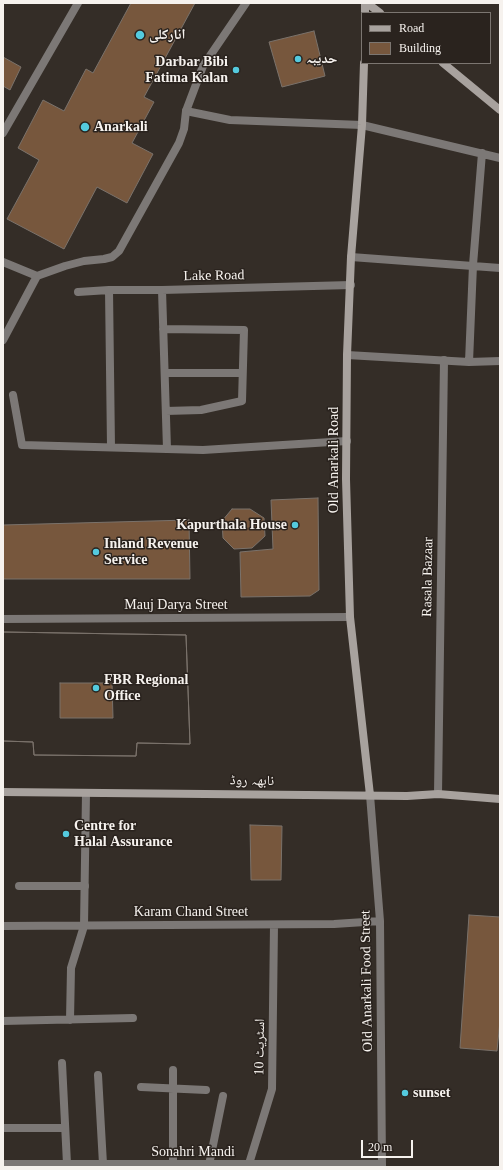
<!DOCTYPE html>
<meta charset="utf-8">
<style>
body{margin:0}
#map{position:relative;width:503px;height:1170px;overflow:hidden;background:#342d27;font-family:"Times New Roman",serif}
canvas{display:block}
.frame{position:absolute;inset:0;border:4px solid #f6f2ee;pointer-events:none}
.legend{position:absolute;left:361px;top:12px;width:130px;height:52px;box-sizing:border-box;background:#2a231e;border:1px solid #7c7671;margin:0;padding:5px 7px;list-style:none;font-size:12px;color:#f6f2ee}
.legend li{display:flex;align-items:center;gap:8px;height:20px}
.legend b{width:20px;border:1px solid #7c7671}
.scale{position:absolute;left:361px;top:1140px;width:52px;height:18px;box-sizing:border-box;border:2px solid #f6f2ee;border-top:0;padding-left:5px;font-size:12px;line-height:14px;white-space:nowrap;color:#f6f2ee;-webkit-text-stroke:3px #2a231e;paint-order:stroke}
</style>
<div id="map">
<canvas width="503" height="1170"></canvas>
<div class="frame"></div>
<ul class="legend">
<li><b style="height:5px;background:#a8a29e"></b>Road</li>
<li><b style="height:11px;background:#77573d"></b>Building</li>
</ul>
<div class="scale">20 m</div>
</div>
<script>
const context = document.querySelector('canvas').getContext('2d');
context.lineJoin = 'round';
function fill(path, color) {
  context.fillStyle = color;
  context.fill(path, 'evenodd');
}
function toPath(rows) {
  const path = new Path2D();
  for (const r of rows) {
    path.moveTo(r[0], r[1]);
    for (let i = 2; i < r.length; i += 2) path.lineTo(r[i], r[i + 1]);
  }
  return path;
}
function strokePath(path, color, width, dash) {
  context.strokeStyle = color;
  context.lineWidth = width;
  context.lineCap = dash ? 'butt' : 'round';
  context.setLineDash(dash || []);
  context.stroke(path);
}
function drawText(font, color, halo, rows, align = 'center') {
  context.font = font + ' "Times New Roman","Noto Naskh Arabic",serif';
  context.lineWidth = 3;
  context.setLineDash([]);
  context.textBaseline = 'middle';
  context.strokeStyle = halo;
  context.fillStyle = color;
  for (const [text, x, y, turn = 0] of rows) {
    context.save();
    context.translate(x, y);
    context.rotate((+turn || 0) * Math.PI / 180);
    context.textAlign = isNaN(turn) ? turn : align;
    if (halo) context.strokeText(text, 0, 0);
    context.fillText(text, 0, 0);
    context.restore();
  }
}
const building = toPath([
 [131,3,195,3,144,97,154,102,132,143,153,154,127,203,97,187,64,249,7,219,39,160,18,148,43,100,64,111,86,69,93,73,131,3],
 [314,31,325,76,282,87,269,42,314,31],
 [3,57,21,67,10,90,3,86,3,57],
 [318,498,319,590,310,596,241,597,240,552,273,549,271,500,318,498],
 [232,509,250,509,264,518,265,536,252,548,234,549,223,538,222,521,232,509],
 [189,520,190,579,3,579,3,525,189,520],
 [3,632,186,635,190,744,137,743,136,756,34,755,33,742,3,741,3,632],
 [60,683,112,683,113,718,60,718,60,683],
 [3,632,186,635,190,744,137,743,136,756,34,755,33,742,3,741,3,632],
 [250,825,282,826,281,880,251,880,250,825],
 [469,915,500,917,500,1021,497,1051,460,1048,469,915]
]);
fill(building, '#77573d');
strokePath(building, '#7a726b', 1);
strokePath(toPath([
 [3,133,78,3],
 [3,262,37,276,65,266,84,261,104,259,112,257,119,251,179,143,184,129,186,111,203,66,246,3],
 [3,340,37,276],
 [438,794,444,360],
 [19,886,85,886],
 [62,1063,67,1164],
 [98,1075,103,1164],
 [141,1087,206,1090],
 [3,1128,65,1128],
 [173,1164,173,1070],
 [209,1165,223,1096]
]), '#7c7876', 8);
strokePath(toPath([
 [186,111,230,120,362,125,500,158],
 [351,257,500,268],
 [109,290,111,447],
 [162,290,167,449],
 [78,292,109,290,162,290,351,285],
 [163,329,244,330,242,401,201,410,166,411],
 [347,355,469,362,500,361],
 [469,362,473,265,482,153],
 [165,373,242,373],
 [13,395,22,445,203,450,347,441],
 [3,619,350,617],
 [370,795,380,921,382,1167],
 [3,926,334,924,380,921],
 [70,1020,71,968,84,926,86,793],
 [3,1021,133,1018],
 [3,1164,382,1164],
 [248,1167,272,1089,274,925]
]), '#7c7876', 8);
strokePath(toPath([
 [367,3,380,13],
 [365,13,365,3],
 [364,63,362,125,351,257,347,355,346,479,350,617,370,795],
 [443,63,500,110],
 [3,792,407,796,438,794,500,799]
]), '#a8a29e', 8);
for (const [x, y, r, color] of [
 [140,35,5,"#54cade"],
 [298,59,4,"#54cade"],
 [236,70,4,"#54cade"],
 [85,127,5,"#54cade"],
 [295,525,4,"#54cade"],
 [96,552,4,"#54cade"],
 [96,688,4,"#54cade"],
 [66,834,4,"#54cade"],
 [405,1093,4,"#54cade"]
]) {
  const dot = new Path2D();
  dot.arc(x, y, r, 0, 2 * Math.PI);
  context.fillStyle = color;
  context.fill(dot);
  strokePath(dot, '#2a231e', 1.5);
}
drawText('bold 14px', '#f6f2ee', '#2a231e', [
 ["انارکلی",149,35],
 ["حدیبہ",306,59],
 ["Darbar Bibi",228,62,"right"],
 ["Fatima Kalan",228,78,"right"],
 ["Anarkali",94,127],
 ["Kapurthala House",287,525,"right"],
 ["Inland Revenue",104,544],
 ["Service",104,560],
 ["FBR Regional",104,680],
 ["Office",104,696],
 ["Centre for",74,826],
 ["Halal Assurance",74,842],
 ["sunset",413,1093]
], 'left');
drawText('14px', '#f6f2ee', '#2a231e', [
 ["Lake Road",214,276,-1],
 ["Old Anarkali Road",334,460,-90],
 ["Rasala Bazaar",428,577,-89],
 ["Mauj Darya Street",176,605],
 ["نابھہ روڈ",252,781,1],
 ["Karam Chand Street",191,912],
 ["Old Anarkali Food Street",367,981,-91],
 ["اسٹریٹ 10",260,1047,-89],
 ["Sonahri Mandi",193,1152]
]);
</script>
